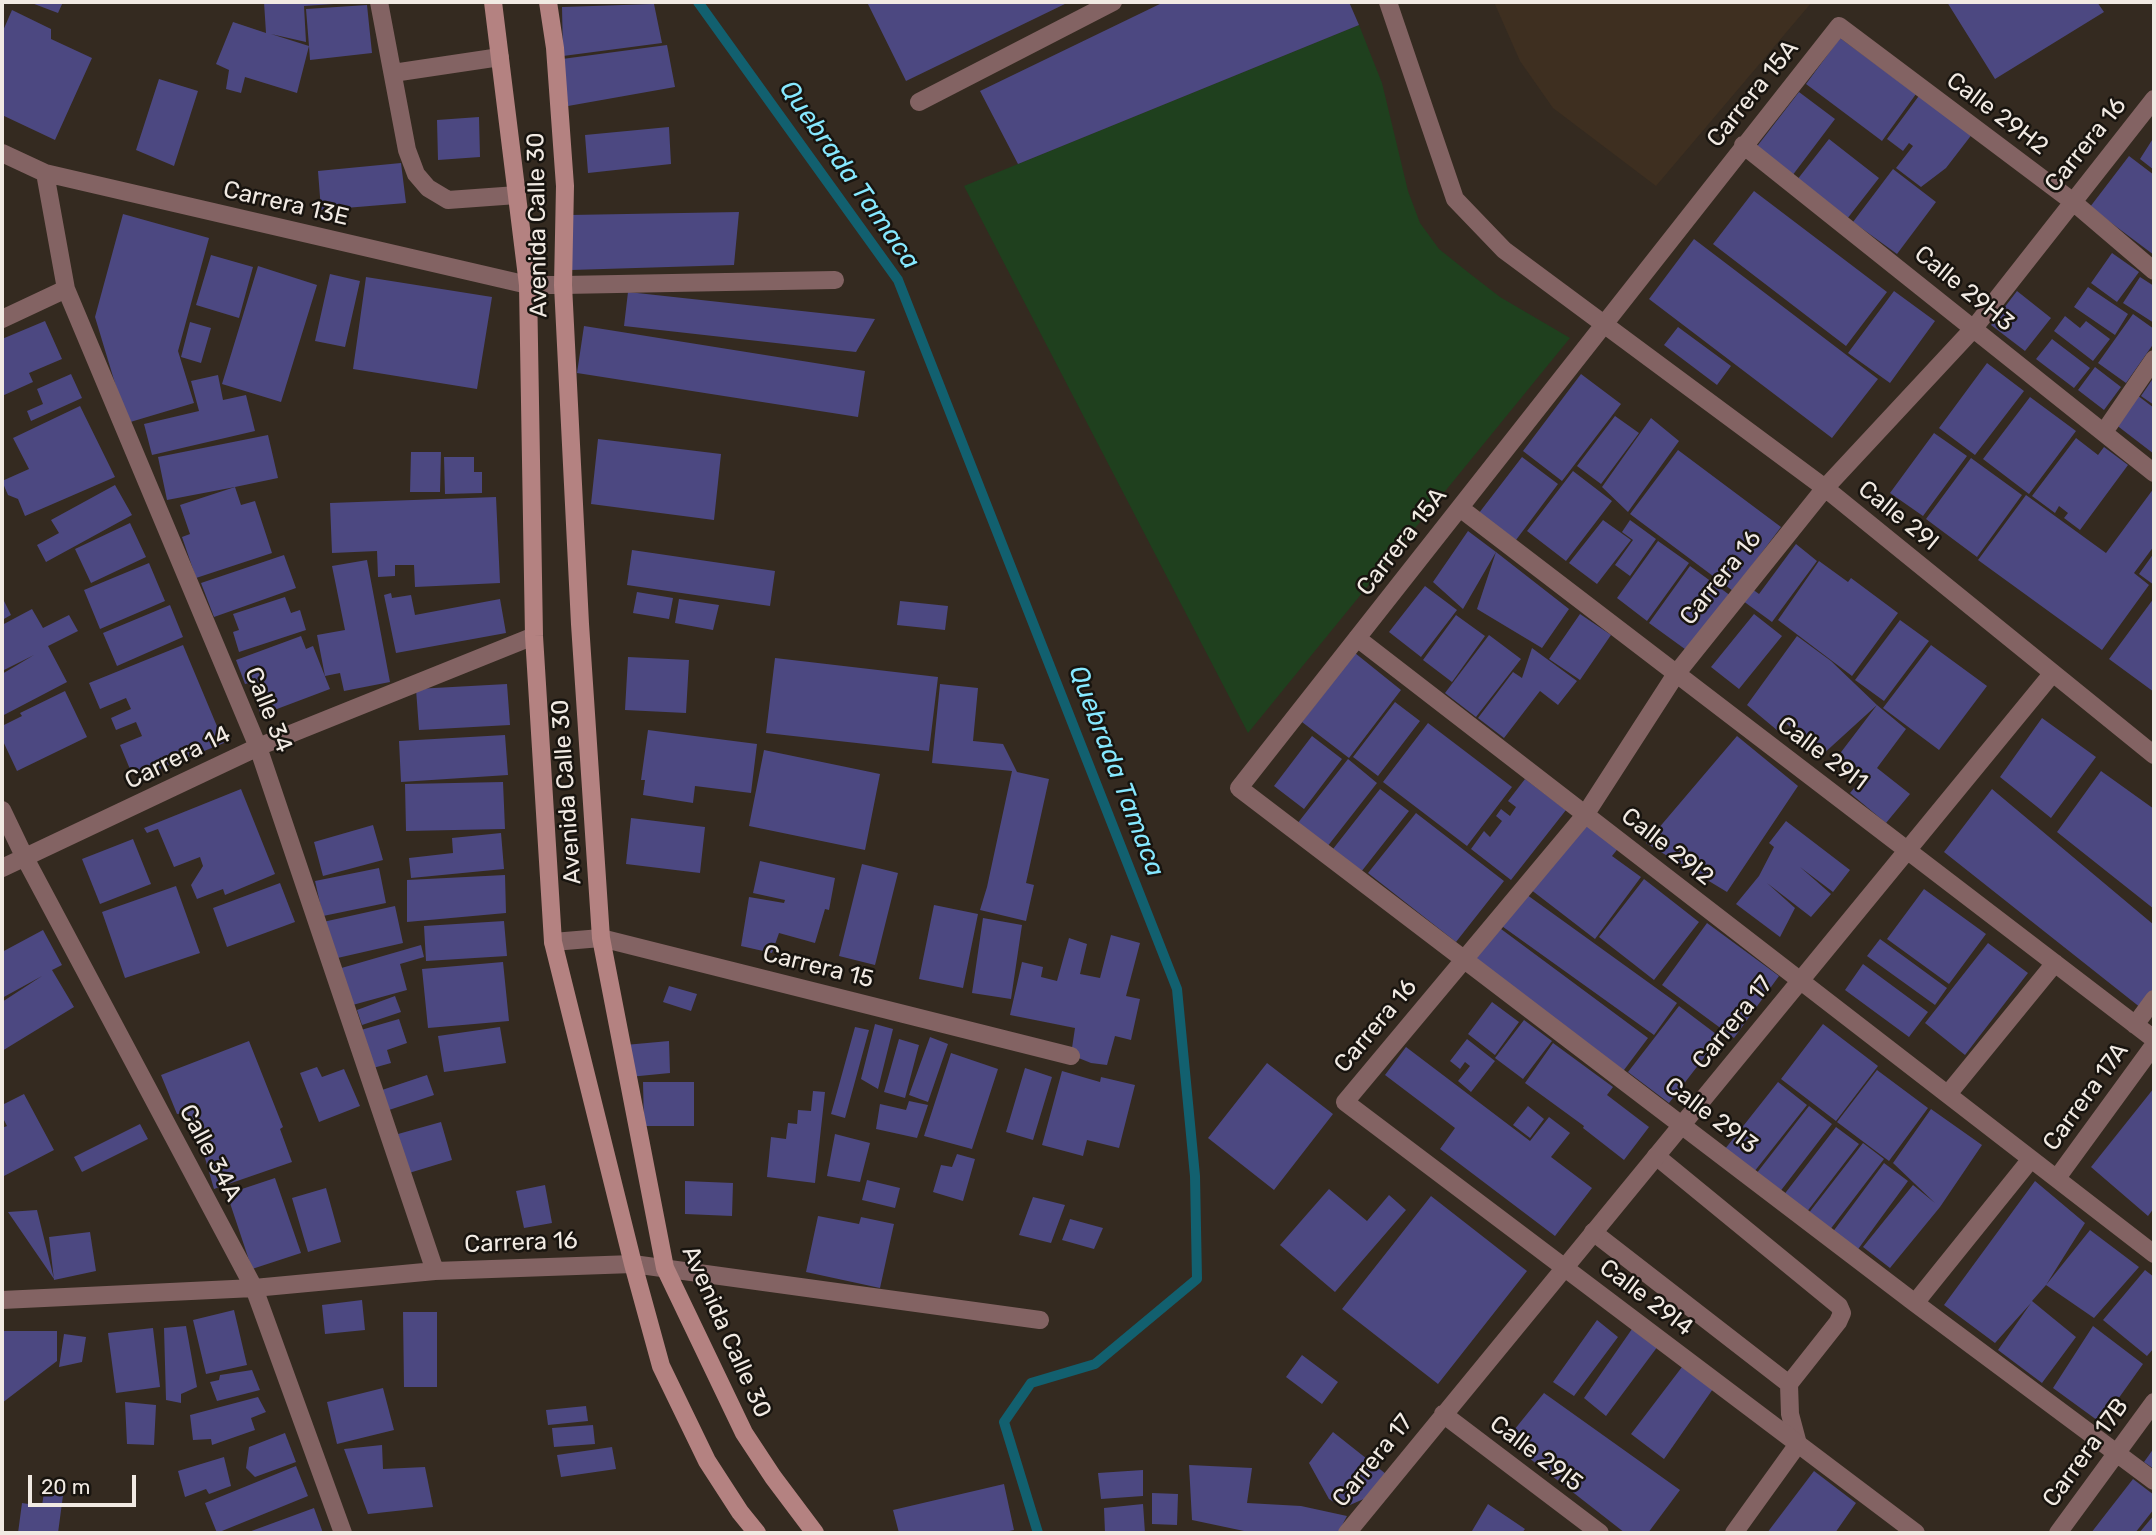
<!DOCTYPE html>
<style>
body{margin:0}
#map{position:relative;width:2156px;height:1535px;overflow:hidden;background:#342a20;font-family:Rubik,sans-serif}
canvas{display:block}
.frame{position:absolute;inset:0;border:4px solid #f1eae3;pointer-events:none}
.scale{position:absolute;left:28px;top:1475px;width:108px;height:32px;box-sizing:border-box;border:4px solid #f1eae3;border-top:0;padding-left:9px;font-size:21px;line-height:24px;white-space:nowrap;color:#f1eae3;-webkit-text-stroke:5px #18140f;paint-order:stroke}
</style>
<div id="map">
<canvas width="2156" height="1535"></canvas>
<div class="frame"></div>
<div class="scale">20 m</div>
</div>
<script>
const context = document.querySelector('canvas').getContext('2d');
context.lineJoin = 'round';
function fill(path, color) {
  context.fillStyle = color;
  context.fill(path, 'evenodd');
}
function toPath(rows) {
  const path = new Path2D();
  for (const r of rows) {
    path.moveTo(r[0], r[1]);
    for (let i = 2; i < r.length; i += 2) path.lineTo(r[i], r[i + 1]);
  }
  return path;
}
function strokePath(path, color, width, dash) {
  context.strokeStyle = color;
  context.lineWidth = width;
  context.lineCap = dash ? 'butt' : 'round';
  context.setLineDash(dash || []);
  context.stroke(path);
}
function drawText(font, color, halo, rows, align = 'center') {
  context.font = font + ' Rubik,sans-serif';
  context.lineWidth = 5;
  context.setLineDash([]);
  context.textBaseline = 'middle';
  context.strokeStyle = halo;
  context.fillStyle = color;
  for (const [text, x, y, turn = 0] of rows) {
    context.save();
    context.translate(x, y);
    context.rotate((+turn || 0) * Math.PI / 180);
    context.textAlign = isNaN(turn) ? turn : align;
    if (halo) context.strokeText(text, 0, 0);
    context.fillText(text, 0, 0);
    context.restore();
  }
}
fill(toPath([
 [1494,2,1812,2,1656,186,1553,108,1520,61]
]), '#3e2f20');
fill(toPath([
 [1359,25,1382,83,1408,191,1420,223,1439,249,1469,273,1500,297,1570,338,1248,733,964,186]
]), '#1f401e');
strokePath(toPath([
 [698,2,898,280,1177,989,1195,1176,1197,1279,1095,1364,1031,1383,1004,1422,1038,1533]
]), '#12606f', 10);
fill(toPath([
 [29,2,63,2,58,13],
 [264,2,334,2,334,4,304,6,306,42,271,34,309,46,306,9,367,5,372,53,310,60,309,46,297,93,245,77,241,93,226,89,229,70,216,64,233,22,266,33],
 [867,2,1069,2,906,81],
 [1164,2,1349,2,1359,25,1018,164,980,91],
 [1947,2,2097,2,2104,12,1995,79],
 [654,4,662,43,563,56,562,7],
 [12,10,51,29,51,39,92,58,55,140,2,115,2,33],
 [1840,38,1916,94,1882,141,1806,84],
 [667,45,675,87,568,106,562,59],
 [159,79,198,91,174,166,136,150],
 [1799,92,1835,119,1792,176,1755,149],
 [1921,93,1973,133,1946,168,1921,187,1896,168,1913,146,1909,143,1903,151,1887,139],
 [479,117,480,157,438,160,437,120],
 [669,127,671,164,588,173,585,135],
 [2154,137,2154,170,2140,159],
 [1829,139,1879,178,1847,219,1797,180],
 [2129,156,2154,175,2154,255,2090,207],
 [401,163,406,203,321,210,318,171],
 [1893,169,1936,202,1897,254,1853,222],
 [1754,191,1887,292,1846,346,1713,244],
 [739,212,734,265,571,270,570,215],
 [123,214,209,238,178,351,194,403,127,423,95,317],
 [1694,239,1878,379,1832,438,1649,299],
 [2112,253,2139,272,2117,302,2091,283],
 [211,255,253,267,239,318,196,305],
 [258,266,317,285,281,402,222,384],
 [330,274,360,281,345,347,315,341],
 [366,277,492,297,477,389,353,369],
 [2140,277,2154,286,2154,323,2123,303],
 [2088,287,2128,314,2115,335,2074,307],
 [1894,291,1935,321,1890,383,1848,353],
 [2017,291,2051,318,2025,351,1991,325],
 [628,292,875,319,856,352,624,326],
 [2133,314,2154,329,2154,343,2126,383,2098,363],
 [2065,316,2080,328,2086,321,2110,339,2093,361,2054,331],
 [45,321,62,359,29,373,33,382,2,396,2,339],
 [190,322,211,328,201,363,181,357],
 [584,326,865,371,858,417,577,373],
 [1678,327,1731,366,1717,385,1664,345],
 [2052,339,2090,368,2074,388,2036,359],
 [1987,363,2024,391,1975,455,1939,428],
 [2095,367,2121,387,2104,410,2078,390],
 [71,374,82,398,31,421,27,411,43,404,37,389],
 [1581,374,1621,404,1562,481,1523,451],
 [218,375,223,400,246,395,255,431,152,455,144,424,199,411,191,381],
 [2154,377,2154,405,2141,396],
 [2137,395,2154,408,2154,454,2115,424],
 [2030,397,2076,431,2029,494,1983,459],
 [80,406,115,477,25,516,18,499,8,495,2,481,29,469,13,438],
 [1615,416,1639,433,1601,484,1577,466],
 [1651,418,1679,441,1628,512,1602,487],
 [1934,433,1967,456,1923,516,1890,493],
 [268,435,278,478,235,487,241,505,255,501,272,553,196,578,182,537,190,534,180,505,235,487,167,500,158,457],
 [2076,438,2098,455,2104,447,2128,465,2080,530,2064,518,2068,513,2059,506,2055,513,2032,496],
 [598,439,721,454,714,520,591,504],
 [1678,450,1781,527,1733,591,1630,514],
 [411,452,441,452,440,492,410,492],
 [444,457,474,457,474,472,482,472,482,493,445,494],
 [1522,457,1558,484,1516,540,1479,513],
 [1971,458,2022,495,1977,557,1926,519],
 [1573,471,1612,501,1566,561,1527,531],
 [115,485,132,515,46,562,37,545,59,533,51,520],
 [2154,488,2154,546,2134,573,2149,585,2102,650,1978,560,2026,495,2106,553],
 [496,497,500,583,415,587,414,565,395,565,395,576,378,577,377,551,332,553,330,503],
 [1603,520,1631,540,1597,584,1569,563],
 [1630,520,1656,539,1630,576,1615,565,1633,540,1622,532],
 [130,523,146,557,91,583,75,549],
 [1468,531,1496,552,1463,609,1433,582],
 [1658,541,1689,563,1647,621,1617,598],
 [1796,544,1817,561,1772,622,1739,598,1748,586,1759,594],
 [632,550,775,571,770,606,627,585],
 [1496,552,1569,609,1542,648,1477,609],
 [2154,553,2154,585,2139,574],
 [284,555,296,588,214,617,201,583],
 [367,560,390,682,344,691,340,673,325,676,317,635,345,630,332,566],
 [1819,561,1848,582,1851,578,1898,613,1852,676,1778,620],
 [149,563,165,601,100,629,84,590],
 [1690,566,1731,596,1689,652,1649,623],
 [1425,586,1457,610,1421,657,1389,632],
 [637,592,673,598,669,619,633,613],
 [391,593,392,598,411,595,415,615,500,599,506,633,396,653,384,595],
 [2,597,11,615,2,620],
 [285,597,291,613,300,610,306,630,239,652,233,632,239,630,233,614],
 [2154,598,2154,692,2109,659],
 [679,599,719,605,713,630,675,623],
 [900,601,948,606,945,630,897,625],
 [170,605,183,637,117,666,103,633],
 [32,609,43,628,69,615,78,631,48,646,67,682,2,716,2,674,34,655,2,671,2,625],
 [1580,614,1611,635,1580,680,1549,659],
 [1754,614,1782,636,1739,689,1711,667],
 [1456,615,1485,636,1452,682,1423,660],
 [1900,620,1929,641,1884,701,1855,680],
 [1489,635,1521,659,1476,717,1445,693],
 [301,636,306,649,313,646,330,689,261,715,249,683,245,684,236,660],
 [1797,636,1831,661,1877,705,1821,756,1785,722,1778,731,1747,705],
 [183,645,224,743,157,770,154,765,132,774,120,745,142,736,136,722,116,730,111,718,131,709,126,698,100,709,89,683],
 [1931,645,1987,686,1939,750,1883,708],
 [1532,648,1577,681,1558,705,1540,691,1504,738,1478,718,1513,672,1522,678],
 [1355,653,1401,690,1349,758,1302,722],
 [628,657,689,660,686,713,625,710],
 [775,658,938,677,929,751,766,733],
 [507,684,510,725,419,730,416,689],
 [940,684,978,688,973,741,1003,744,1017,772,1049,779,1026,883,1034,885,1026,921,980,910,987,887,1012,771,932,763],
 [65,691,87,737,17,771,2,739,2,726,22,716,20,713],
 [1395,702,1420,721,1378,776,1353,757],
 [1877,705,1906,729,1877,768,1910,794,1886,823,1850,793,1861,780,1835,760],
 [2042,718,2096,757,2051,818,2000,777],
 [1428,723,1512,787,1467,846,1383,782],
 [648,730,757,744,751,793,695,786,693,803,643,795,645,780,641,780],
 [505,735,508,775,401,782,399,741],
 [1312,736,1342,759,1304,809,1274,786],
 [1737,736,1798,786,1727,892,1646,843],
 [764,750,880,774,865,850,749,826],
 [1348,759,1377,783,1327,847,1297,824],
 [2101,771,2154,809,2154,909,2057,832],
 [1525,779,1566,810,1511,880,1471,849,1484,831,1490,837,1502,821,1496,816,1501,809,1510,816,1516,807,1508,801],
 [503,782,505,829,406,831,405,784],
 [241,789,275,874,225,895,223,889,197,899,191,885,203,866,200,857,174,867,158,829,147,833,144,828],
 [1380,789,1409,811,1361,872,1333,849],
 [1992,789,2154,925,2154,991,2141,1008,1944,852],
 [1416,813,1504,881,1456,942,1368,873],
 [631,818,705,827,700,873,626,864],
 [1583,819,1620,846,1612,856,1641,877,1595,939,1530,889],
 [1786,821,1850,870,1833,892,1800,867,1831,894,1811,917,1767,883,1795,908,1780,937,1736,904,1759,876,1774,847,1769,843],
 [373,825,383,860,323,876,314,842],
 [501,833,504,869,411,878,409,858,453,853,452,838],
 [133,839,151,884,100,904,82,859],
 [760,861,835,878,829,910,825,909,815,943,779,933,772,953,741,946,749,897,784,903,785,900,753,893],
 [862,864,898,873,875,965,839,956],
 [379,868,386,903,323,916,315,881],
 [505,875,506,913,407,922,407,880],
 [1644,879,1699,922,1654,980,1599,937],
 [280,883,295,922,227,947,213,908],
 [176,886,200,953,125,978,102,912],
 [1924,889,1986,934,1949,984,1887,939],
 [1523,892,1677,1003,1654,1035,1499,924],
 [934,905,978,914,963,988,919,979],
 [395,906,403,943,333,959,323,922],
 [983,918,1022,925,1011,999,972,993],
 [504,921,507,956,426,961,424,926],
 [1707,923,1779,976,1734,1038,1662,985],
 [1497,926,1648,1038,1621,1074,1470,961],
 [43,930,62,965,52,970,74,1007,2,1051,2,1002,42,976,2,998,2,952],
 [1111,935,1140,943,1126,996,1140,999,1131,1040,1115,1036,1107,1065,1091,1063,1076,1057,1072,1048,1075,1028,1010,1015,1022,962,1043,967,1041,977,1057,981,1069,938,1087,944,1080,974,1100,978],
 [1880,939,1947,988,1935,1005,1867,956],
 [1988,943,2028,973,1965,1055,1925,1023],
 [421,945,424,957,400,964,407,990,349,1006,338,969],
 [503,962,509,1021,428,1028,422,969],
 [1863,964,1928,1012,1909,1037,1845,990],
 [669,986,697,994,691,1011,663,1002],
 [395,996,401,1012,362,1025,357,1010],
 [1492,1002,1519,1022,1495,1055,1468,1034],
 [1679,1006,1720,1037,1669,1103,1628,1072],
 [399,1019,407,1043,387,1050,391,1063,373,1068,361,1030],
 [1524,1020,1552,1041,1523,1079,1495,1058],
 [875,1024,893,1029,878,1089,861,1079],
 [1823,1024,1878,1066,1836,1121,1781,1079],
 [500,1027,506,1063,444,1072,438,1036],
 [855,1027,869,1030,845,1118,831,1114],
 [930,1037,948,1044,928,1102,909,1095],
 [899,1039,919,1045,905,1098,884,1092],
 [1467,1039,1495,1061,1471,1092,1458,1081,1470,1066,1465,1062,1460,1069,1450,1061],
 [249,1041,283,1127,280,1129,292,1162,214,1189,205,1158,187,1113,177,1114,161,1075],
 [669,1041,670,1073,629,1077,625,1045],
 [1553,1043,1613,1087,1607,1095,1649,1127,1624,1160,1583,1128,1584,1126,1525,1083],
 [1406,1047,1530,1141,1549,1117,1570,1133,1551,1157,1592,1188,1555,1236,1440,1149,1455,1128,1385,1075],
 [951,1053,998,1069,972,1149,924,1136],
 [1267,1063,1333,1114,1274,1190,1208,1138],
 [317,1067,322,1077,344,1069,360,1106,319,1122,300,1073],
 [1025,1068,1052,1077,1033,1140,1006,1132],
 [1877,1070,1928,1108,1889,1161,1837,1122],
 [1062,1071,1100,1082,1101,1077,1135,1085,1119,1148,1087,1140,1083,1156,1042,1145],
 [427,1075,434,1095,389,1110,382,1090],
 [643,1082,694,1082,694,1126,644,1126],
 [1778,1082,1807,1105,1754,1172,1725,1149],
 [2154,1088,2154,1208,2148,1216,2091,1167],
 [813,1091,825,1092,815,1183,767,1177,771,1137,786,1139,788,1123,797,1124,798,1110,811,1111],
 [24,1094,54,1150,2,1177,2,1128,7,1126,2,1116,2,1105],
 [909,1101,928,1105,917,1138,876,1129,880,1104,906,1110],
 [1528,1106,1544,1119,1530,1138,1513,1125],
 [1809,1106,1832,1124,1779,1193,1756,1174],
 [1931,1109,1982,1145,1940,1207,1890,1268,1863,1247,1913,1185,1935,1203,1893,1163],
 [441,1122,452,1160,409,1173,398,1134],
 [140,1124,148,1139,82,1172,74,1157],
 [1836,1127,1859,1144,1806,1213,1783,1196],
 [835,1134,870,1143,860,1182,827,1176],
 [1863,1143,1884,1159,1829,1231,1808,1214],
 [957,1154,975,1159,963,1201,933,1192,941,1165,952,1167],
 [1884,1163,1908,1181,1856,1252,1832,1233],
 [275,1178,301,1253,252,1269,227,1194],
 [867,1180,900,1188,895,1208,862,1200],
 [685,1181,733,1183,732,1216,685,1214],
 [2035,1181,2085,1223,2046,1285,2032,1301,2076,1337,2042,1383,1998,1350,2031,1303,1995,1343,1944,1305],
 [545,1185,552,1223,524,1228,516,1191],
 [326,1188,341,1242,308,1252,292,1198],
 [1329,1189,1367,1221,1389,1195,1406,1210,1335,1292,1280,1245],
 [1431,1196,1527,1271,1438,1384,1342,1309],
 [1033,1197,1065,1205,1051,1243,1019,1235],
 [37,1210,54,1279,8,1212],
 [818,1216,859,1224,861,1217,894,1224,880,1288,806,1272],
 [1070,1219,1103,1228,1094,1249,1062,1240],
 [2090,1230,2139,1267,2094,1318,2046,1285],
 [90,1232,96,1271,54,1280,49,1237],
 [2145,1270,2154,1277,2154,1348,2147,1356,2103,1320],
 [362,1300,365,1330,325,1334,322,1305],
 [234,1310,247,1365,206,1374,193,1320],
 [403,1312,437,1312,437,1387,404,1387],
 [1597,1320,1618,1337,1574,1396,1553,1382],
 [186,1326,197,1387,181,1394,181,1403,166,1400,164,1328],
 [2093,1326,2143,1364,2101,1423,2053,1388],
 [153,1328,160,1387,116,1393,108,1333],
 [1632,1329,1658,1346,1606,1416,1584,1398],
 [2,1331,57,1331,57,1361,2,1403],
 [64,1334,86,1337,82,1362,59,1367],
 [1302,1355,1338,1382,1322,1404,1286,1377],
 [1685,1363,1715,1386,1664,1459,1631,1434],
 [252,1370,260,1390,217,1401,210,1382,219,1380,220,1375],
 [383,1388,394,1430,337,1444,327,1402],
 [1544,1393,1680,1490,1648,1533,1625,1533,1506,1440],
 [258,1397,266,1412,251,1418,255,1430,212,1445,211,1439,193,1440,190,1415],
 [125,1402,156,1405,154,1445,127,1444],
 [586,1406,588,1421,548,1425,546,1410],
 [593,1425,595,1444,554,1447,552,1428],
 [1333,1432,1386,1474,1366,1498,1343,1508,1329,1499,1309,1463],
 [285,1433,296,1462,255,1477,246,1468,249,1447],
 [382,1445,383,1469,425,1467,433,1507,368,1514,344,1449],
 [612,1447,616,1469,561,1477,557,1455],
 [2154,1448,2154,1469,2144,1462],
 [224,1457,231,1486,209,1494,206,1489,185,1497,178,1471],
 [1189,1465,1252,1468,1247,1503,1301,1506,1347,1516,1338,1533,1244,1533,1244,1531,1192,1520],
 [296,1466,308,1496,217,1533,205,1503],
 [1143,1470,1143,1496,1101,1499,1098,1473],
 [1814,1471,1856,1503,1835,1533,1767,1533],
 [2133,1479,2154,1495,2154,1509,2135,1533,2091,1533],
 [1004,1484,1014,1530,1000,1533,899,1533,893,1510],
 [45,1485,64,1488,58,1533,18,1533,22,1503,42,1506],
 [1152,1493,1178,1494,1177,1525,1152,1524],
 [1143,1504,1145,1533,1105,1533,1104,1508],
 [1488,1504,1525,1529,1522,1533,1474,1533,1472,1531],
 [314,1508,323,1533,246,1533],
 [2154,1515,2154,1533,2139,1533]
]), '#4c4881');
strokePath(toPath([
 [379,2,407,150,416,174,428,188,448,200,517,195],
 [393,73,500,57],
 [563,285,835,280],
 [1656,1156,1839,1306,1842,1313,1838,1322,1789,1384,1790,1414,1798,1444],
 [1593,1232,1789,1384]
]), '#836363', 18);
strokePath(toPath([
 [1388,2,1455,199,1504,250,1825,488,2154,755],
 [919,102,1113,2],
 [1743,145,2154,473],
 [2,153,45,173,528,285,563,285],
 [45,173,66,289,258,747,435,1271],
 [2154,271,2072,201,1839,26,1239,788,1915,1303,2154,1481],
 [2,319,66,289],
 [2104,432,2154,359],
 [1460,508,2154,1039],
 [1357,638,2154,1254],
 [2,810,25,858,254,1288,343,1533],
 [2,868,258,747,534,636],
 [553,942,601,938,1071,1056],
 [2135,1025,2154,999],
 [1948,1094,2055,963],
 [2057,1178,2154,1045],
 [2,1300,254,1288,435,1271,633,1264,1040,1320],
 [1915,1303,2031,1159],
 [1443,1414,1600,1533],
 [1347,1533,2052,674],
 [1734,1533,1798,1444],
 [1916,1533,1345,1102,1585,815,1676,674,1825,488,1974,328,2154,99],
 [2058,1533,2154,1402]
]), '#836363', 18);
strokePath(toPath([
 [493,2,528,285,534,636,553,942,633,1264,661,1366,707,1461,740,1512,757,1533],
 [548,2,555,48,565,186,563,285,580,624,601,938,665,1268,744,1433,773,1477,815,1533]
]), '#b48281', 18);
drawText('24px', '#f1eae3', '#18140f', [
 ["Carrera 15A",1753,94,-51],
 ["Calle 29H2",1997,114,37],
 ["Carrera 16",2086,145,-51],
 ["Carrera 13E",286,204,13],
 ["Avenida Calle 30",538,225,-91],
 ["Calle 29H3",1964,289,39],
 ["Calle 29I",1898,516,39],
 ["Carrera 15A",1402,542,-52],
 ["Carrera 16",1721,578,-51],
 ["Calle 34",268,710,68],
 ["Calle 29I1",1822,754,37],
 ["Carrera 14",178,758,-26],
 ["Avenida Calle 30",567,792,-94],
 ["Calle 29I2",1667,847,38],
 ["Carrera 15",818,967,14],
 ["Carrera 17",1733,1023,-51],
 ["Carrera 16",1376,1026,-50],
 ["Carrera 17A",2086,1097,-54],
 ["Calle 29I3",1711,1116,37],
 ["Calle 34A",210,1153,62],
 ["Carrera 16",521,1243,-2],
 ["Calle 29I4",1646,1298,37],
 ["Avenida Calle 30",726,1332,66],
 ["Carrera 17B",2086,1453,-54],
 ["Calle 29I5",1536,1454,37],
 ["Carrera 17",1373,1461,-51]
]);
drawText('italic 26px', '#86e8ff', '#18140f', [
 ["Quebrada Tamaca",849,175,55],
 ["Quebrada Tamaca",1116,771,69]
]);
</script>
